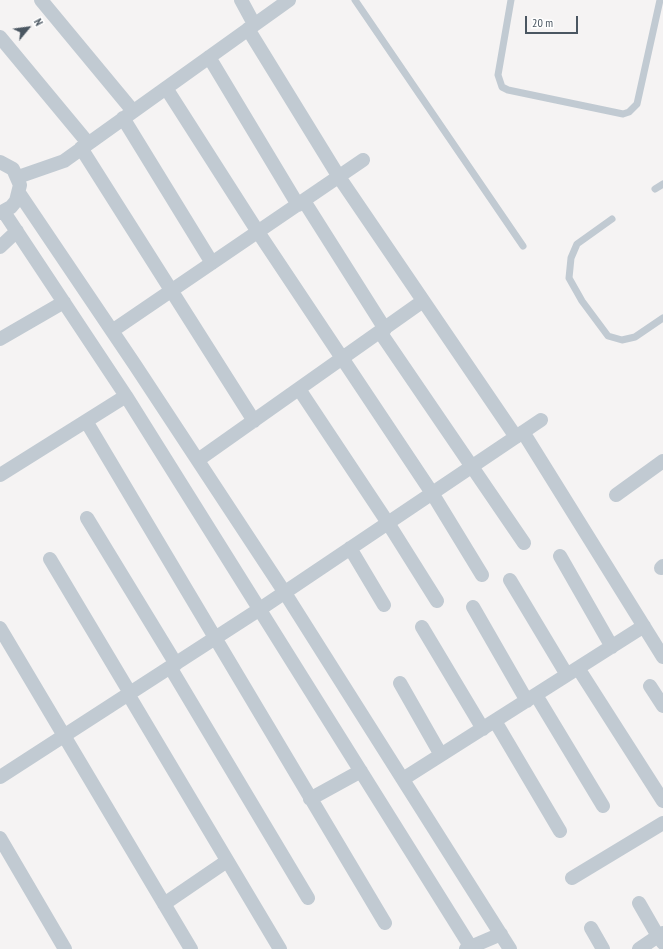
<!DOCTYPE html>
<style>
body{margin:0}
#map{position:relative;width:663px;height:949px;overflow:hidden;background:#f5f3f3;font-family:"PT Sans Narrow",sans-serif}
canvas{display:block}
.north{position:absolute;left:8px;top:8px;width:40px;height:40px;-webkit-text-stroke:3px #fff;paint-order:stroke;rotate:61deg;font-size:11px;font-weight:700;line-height:16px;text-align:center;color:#4a5661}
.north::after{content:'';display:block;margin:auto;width:14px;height:18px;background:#4a5661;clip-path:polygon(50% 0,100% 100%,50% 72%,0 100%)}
.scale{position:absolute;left:525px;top:16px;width:53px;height:18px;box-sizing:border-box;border:2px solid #4a5661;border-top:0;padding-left:5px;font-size:12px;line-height:14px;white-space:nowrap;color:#4a5661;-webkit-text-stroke:3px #fff;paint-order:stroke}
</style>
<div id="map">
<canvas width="663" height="949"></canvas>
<div class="north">N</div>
<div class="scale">20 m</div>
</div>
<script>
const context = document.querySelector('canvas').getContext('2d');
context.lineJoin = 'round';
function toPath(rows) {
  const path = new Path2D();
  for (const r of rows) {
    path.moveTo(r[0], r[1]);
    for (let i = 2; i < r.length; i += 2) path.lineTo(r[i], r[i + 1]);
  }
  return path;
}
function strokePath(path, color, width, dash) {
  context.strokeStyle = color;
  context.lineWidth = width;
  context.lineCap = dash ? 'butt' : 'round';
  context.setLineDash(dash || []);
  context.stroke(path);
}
strokePath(toPath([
 [355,0,523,246],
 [511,0,498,75,502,87,508,90,623,114,629,112,637,104,660,0],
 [655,189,663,184],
 [612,219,577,244,571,258,569,278,582,301,608,336,622,340,635,337,663,318]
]), '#c1cad2', 7);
strokePath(toPath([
 [41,0,133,111],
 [241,0,254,24],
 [248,29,339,177,516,437],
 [0,37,88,143],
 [209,57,298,205],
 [166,88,258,232,432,493,482,575],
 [123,118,212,263],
 [81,148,254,421],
 [0,162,13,169,20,185,16,201,11,207,0,213],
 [18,177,64,161,289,0],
 [19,193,135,365,285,593,510,949],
 [304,201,385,329],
 [4,212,126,396,472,949],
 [0,247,17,231],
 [112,331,363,160],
 [380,332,524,543],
 [0,339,64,302],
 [299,389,388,523,437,601],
 [86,421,385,923],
 [523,432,663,657],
 [198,460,423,301],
 [0,475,126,396],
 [616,495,663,461],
 [87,518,176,664],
 [350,548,384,605],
 [560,556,612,647],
 [50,559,130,693],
 [661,568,663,566],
 [510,580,567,675],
 [473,607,527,701],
 [422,627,483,729],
 [0,628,191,949],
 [170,667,308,898],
 [578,668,663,801],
 [400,683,441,755],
 [650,686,663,706],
 [128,694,280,949],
 [536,695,603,806],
 [495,721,560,831],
 [0,777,260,609,541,420],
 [403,779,644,626],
 [310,799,361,771],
 [0,838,65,949],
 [572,878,663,823],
 [639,903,658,936,663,933],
 [164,904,227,861],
 [591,928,603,949],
 [466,949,501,934],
 [639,949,658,936,663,943]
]), '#c1cad2', 14);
</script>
